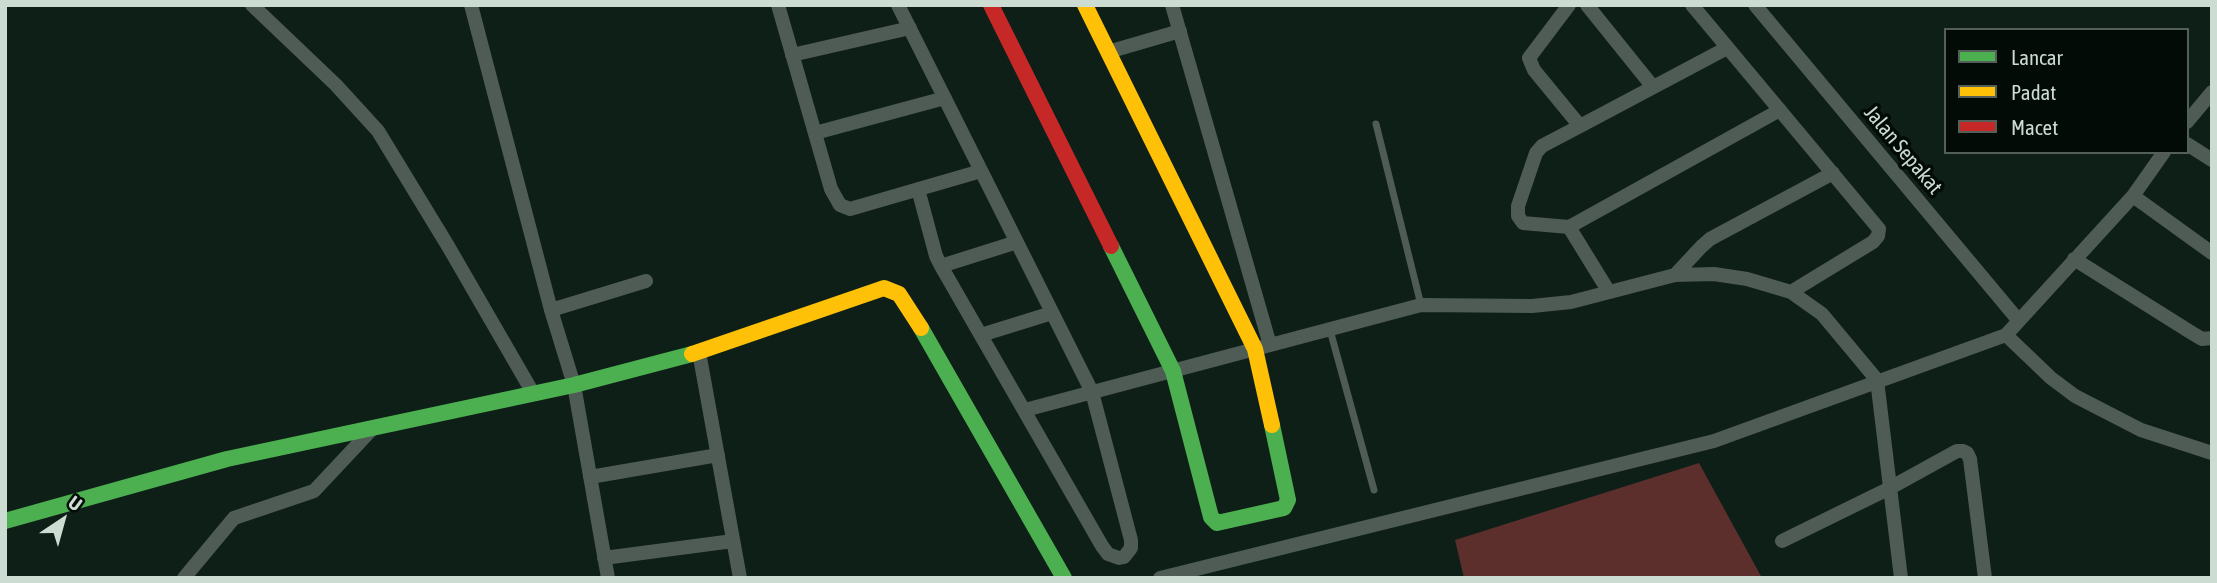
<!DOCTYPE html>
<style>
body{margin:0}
#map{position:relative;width:2217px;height:583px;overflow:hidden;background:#0e1f17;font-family:"Asap Condensed",sans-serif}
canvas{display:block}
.frame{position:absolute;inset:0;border:7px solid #ccdcd3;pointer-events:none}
.legend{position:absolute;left:1944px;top:28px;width:245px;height:126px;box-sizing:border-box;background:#030b06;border:2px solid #535f58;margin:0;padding:9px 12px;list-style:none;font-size:21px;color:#ccdcd3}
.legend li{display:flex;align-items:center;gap:14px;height:35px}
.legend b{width:35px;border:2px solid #535f58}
.north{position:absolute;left:28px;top:485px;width:70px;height:70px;-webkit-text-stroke:5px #030b06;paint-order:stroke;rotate:36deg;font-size:19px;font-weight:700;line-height:28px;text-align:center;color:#ccdcd3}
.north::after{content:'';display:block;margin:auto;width:24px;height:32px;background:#ccdcd3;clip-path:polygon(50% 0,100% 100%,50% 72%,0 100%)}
</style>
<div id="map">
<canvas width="2217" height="583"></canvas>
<div class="frame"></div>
<ul class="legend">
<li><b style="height:9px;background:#4caf50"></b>Lancar</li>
<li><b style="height:9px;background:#ffc107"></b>Padat</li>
<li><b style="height:9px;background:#c62828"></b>Macet</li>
</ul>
<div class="north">U</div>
</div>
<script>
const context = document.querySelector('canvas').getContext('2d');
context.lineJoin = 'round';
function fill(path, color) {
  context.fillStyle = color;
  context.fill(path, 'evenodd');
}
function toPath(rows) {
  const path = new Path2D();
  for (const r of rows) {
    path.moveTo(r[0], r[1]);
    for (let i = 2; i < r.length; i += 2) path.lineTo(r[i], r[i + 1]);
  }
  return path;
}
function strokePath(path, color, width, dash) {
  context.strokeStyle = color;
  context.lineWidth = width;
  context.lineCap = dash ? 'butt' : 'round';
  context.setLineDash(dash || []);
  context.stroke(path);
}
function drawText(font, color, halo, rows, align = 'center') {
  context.font = font + ' "Asap Condensed",sans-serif';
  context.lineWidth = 7;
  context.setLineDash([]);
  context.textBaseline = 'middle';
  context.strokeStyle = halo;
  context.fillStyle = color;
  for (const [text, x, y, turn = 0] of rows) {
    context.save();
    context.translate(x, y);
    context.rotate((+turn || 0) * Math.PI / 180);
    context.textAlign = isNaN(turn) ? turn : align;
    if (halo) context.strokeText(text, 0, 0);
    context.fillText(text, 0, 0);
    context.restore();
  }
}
fill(toPath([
 [1699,463,1762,578,1464,578,1455,540]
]), '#5c2f2d');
strokePath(toPath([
 [1376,124,1421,305],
 [1330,330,1374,490]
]), '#4f5b55', 7);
strokePath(toPath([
 [252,5,336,85,378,131,448,246,533,393],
 [471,5,551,310,574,385,608,578],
 [778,5,831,189,840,205,850,209,981,171],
 [898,5,1092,392,1131,540,1131,548,1124,557,1119,558,1108,554,1102,546,941,266,936,256,918,189],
 [1172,5,1270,345],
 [1569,5,1529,58,1534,70,1580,126,1542,146,1536,153,1518,206,1518,216,1523,223,1569,227,1780,110],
 [1587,5,1653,87],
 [1692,5,1879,229,1878,236,1873,242,1791,292],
 [1755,5,2019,321],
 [1108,52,1180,31],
 [792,55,910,28],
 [2187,122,2212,92],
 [1580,126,1727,48],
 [815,133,945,98],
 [2187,144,2212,160],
 [2133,196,2212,253],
 [1569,227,1609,292],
 [2074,259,2192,333,2202,339,2212,338],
 [941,266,1017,242],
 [1675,275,1701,247,1710,239,1833,173],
 [551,310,646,281],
 [981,335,1052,313],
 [2006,335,2051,378,2075,396,2141,430,2212,453],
 [699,352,740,578],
 [1025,410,1421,305,1532,306,1571,302,1675,275,1714,274,1747,279,1791,292,1822,314,1877,380,1901,578],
 [590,477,718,455],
 [1782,541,1888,489,1957,451,1963,451,1967,453,1970,459,1985,578],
 [604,558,733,541],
 [184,578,234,518,314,491,374,427],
 [1160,578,1714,441,2006,335,2133,196,2164,152]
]), '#4f5b55', 14);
strokePath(toPath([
 [1111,246,1173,371,1211,517,1217,523,1284,508,1288,500,1272,425],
 [921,328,1064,578],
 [5,521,227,459,574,385,692,354]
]), '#4caf50', 16);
strokePath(toPath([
 [1085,5,1255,349,1272,425],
 [692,354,884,288,899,294,921,328]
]), '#ffc107', 16);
strokePath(toPath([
 [991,5,1111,246]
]), '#c62828', 16);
drawText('21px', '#ccdcd3', '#030b06', [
 ["Jalan Sepakat",1903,150,50]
]);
</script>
